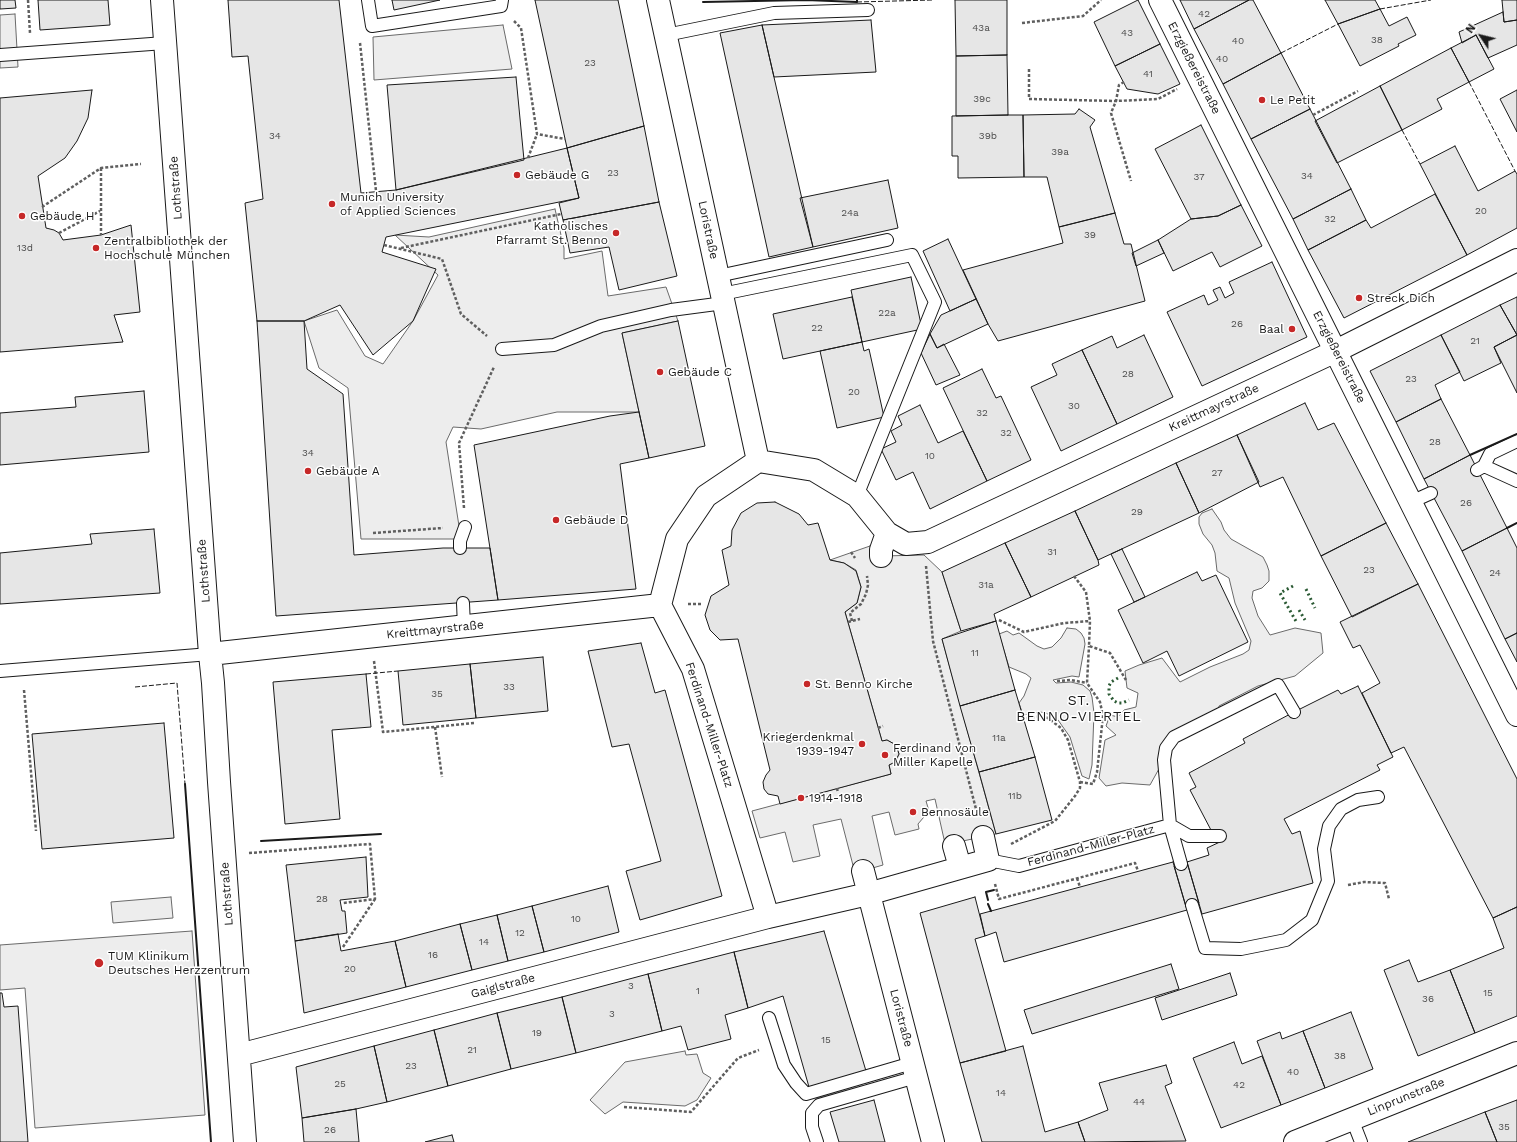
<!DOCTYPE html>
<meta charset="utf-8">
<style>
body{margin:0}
#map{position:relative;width:1517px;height:1142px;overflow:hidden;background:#fff;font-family:"Work Sans",sans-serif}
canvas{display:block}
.north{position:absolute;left:1461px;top:16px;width:40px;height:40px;-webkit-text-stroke:3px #fff;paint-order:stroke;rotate:305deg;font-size:11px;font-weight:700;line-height:16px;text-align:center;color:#1a1a1a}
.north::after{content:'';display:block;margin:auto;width:14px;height:18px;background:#1a1a1a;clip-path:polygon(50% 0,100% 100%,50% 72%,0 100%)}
</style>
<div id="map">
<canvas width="1517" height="1142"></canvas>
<div class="north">N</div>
</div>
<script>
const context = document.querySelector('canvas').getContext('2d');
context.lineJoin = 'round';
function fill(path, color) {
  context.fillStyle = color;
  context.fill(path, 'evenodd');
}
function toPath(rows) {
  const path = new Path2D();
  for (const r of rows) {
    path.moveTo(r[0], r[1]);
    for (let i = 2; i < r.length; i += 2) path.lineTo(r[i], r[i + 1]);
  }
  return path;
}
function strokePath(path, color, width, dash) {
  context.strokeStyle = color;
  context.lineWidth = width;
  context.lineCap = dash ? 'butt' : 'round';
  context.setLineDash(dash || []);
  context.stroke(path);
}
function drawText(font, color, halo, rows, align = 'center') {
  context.font = font + ' "Work Sans",sans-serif';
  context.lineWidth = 3;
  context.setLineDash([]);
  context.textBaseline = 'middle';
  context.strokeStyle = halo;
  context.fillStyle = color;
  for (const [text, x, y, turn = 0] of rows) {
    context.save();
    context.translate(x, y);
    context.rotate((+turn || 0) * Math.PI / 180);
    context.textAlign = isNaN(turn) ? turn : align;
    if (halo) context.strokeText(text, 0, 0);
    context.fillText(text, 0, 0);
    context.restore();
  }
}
const built = toPath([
 [15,14,18,67,0,68,0,15,15,14],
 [503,25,512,69,374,80,373,37,503,25],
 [555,209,564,248,564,259,602,251,608,296,666,287,678,321,622,333,639,412,557,412,481,429,453,427,446,442,461,539,361,539,348,388,319,368,304,321,337,310,365,356,383,364,413,321,438,275,395,235,429,237,555,209],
 [1212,509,1221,522,1224,530,1231,539,1263,557,1267,565,1269,571,1269,581,1262,588,1253,591,1252,598,1258,616,1270,635,1295,628,1321,633,1323,653,1295,676,1258,686,1219,706,1218,714,1169,737,1160,767,1150,785,1122,783,1106,786,1099,778,1105,740,1116,735,1106,726,1110,715,1118,717,1124,710,1136,707,1138,693,1127,688,1125,671,1139,665,1162,658,1180,682,1210,667,1243,654,1249,650,1251,641,1235,603,1229,578,1217,571,1215,553,1212,545,1203,534,1199,524,1199,517,1202,513,1212,509],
 [870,546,882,556,924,555,942,572,961,631,942,639,996,834,958,842,946,848,935,799,926,801,929,811,918,824,919,829,895,835,889,812,872,816,883,865,855,873,841,819,813,825,820,856,793,862,785,832,760,838,752,811,891,774,889,765,895,762,899,754,896,745,887,740,882,741,845,612,857,603,861,587,856,570,844,563,830,560,870,546],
 [1067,628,1076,629,1081,633,1084,638,1085,644,1079,677,1072,676,1053,680,1056,683,1071,682,1083,685,1090,691,1092,697,1094,713,1092,765,1089,779,1082,776,1070,737,1058,720,1046,713,1040,712,1023,715,1019,703,1024,696,1031,678,1026,674,1009,667,999,634,1007,631,1013,635,1019,633,1037,646,1044,649,1052,647,1061,638,1067,628],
 [171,897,173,918,113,923,111,902,171,897],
 [192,931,205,1115,35,1128,25,988,0,990,0,945,192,931],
 [685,1051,686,1055,697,1054,703,1073,711,1078,697,1100,685,1106,623,1102,605,1114,590,1100,625,1062,685,1051]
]);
fill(built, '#ededed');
strokePath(built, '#6a6a6a', 1);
const building = toPath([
 [0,0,15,0,16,8,0,9,0,0],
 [38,0,108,0,110,25,40,30,38,0],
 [228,0,339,0,361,193,396,190,567,148,579,198,386,237,382,252,436,269,413,321,373,355,340,305,304,321,257,321,245,203,263,199,248,56,232,57,228,0],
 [392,0,440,0,394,10,392,0],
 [535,0,618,0,644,126,567,148,535,0],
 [955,0,1007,0,1007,55,956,56,955,0],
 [1138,0,1160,44,1115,66,1094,22,1138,0],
 [1180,0,1249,0,1194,29,1180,0],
 [1249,0,1253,0,1281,53,1223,84,1194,29,1249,0],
 [1325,0,1375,0,1380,9,1338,24,1325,0],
 [1502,0,1517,0,1517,20,1504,22,1502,0],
 [1380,9,1389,26,1407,17,1416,35,1398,44,1399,46,1360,66,1338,24,1380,9],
 [1503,12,1504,22,1517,20,1517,45,1488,58,1476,35,1462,43,1459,32,1503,12],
 [871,20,876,72,774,77,762,25,871,20],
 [762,25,813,247,769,257,720,33,762,25],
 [1476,35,1494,69,1469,82,1451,48,1476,35],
 [1160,44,1180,84,1158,94,1127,89,1115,66,1160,44],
 [1451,48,1469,82,1437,99,1442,109,1402,130,1380,86,1451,48],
 [1281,53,1310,109,1251,139,1223,84,1281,53],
 [1007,55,1008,115,956,116,956,56,1007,55],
 [516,77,524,160,396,190,387,85,516,77],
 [1380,86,1402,130,1337,163,1315,121,1380,86],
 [92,90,88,118,77,141,65,158,38,176,46,228,54,230,59,233,63,240,101,235,131,225,140,312,114,315,123,342,0,352,0,98,92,90],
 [1517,90,1517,132,1500,99,1517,90],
 [1079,109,1095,120,1090,127,1115,213,1059,227,1047,177,1024,177,1023,115,1075,114,1079,109],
 [1310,109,1351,189,1293,219,1251,139,1310,109],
 [1008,115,1023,115,1024,177,958,178,958,156,952,156,952,116,1008,115],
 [1201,125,1241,205,1218,216,1191,219,1155,149,1201,125],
 [644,126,659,202,563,220,559,203,579,198,567,148,644,126],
 [1455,146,1478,191,1515,171,1517,174,1517,228,1467,255,1420,164,1455,146],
 [888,180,898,228,813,247,800,198,888,180],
 [1351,189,1366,220,1308,250,1293,219,1351,189],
 [1435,194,1467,255,1344,318,1308,250,1366,220,1371,228,1435,194],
 [659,202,677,276,619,290,609,247,570,253,563,220,659,202],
 [1241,205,1262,246,1220,267,1212,252,1173,271,1158,240,1191,219,1218,216,1241,205],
 [1115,213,1124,244,1131,244,1145,301,998,341,988,324,963,270,1063,243,1059,227,1115,213],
 [948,239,976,299,950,311,923,251,948,239],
 [1158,240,1164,253,1136,266,1132,253,1158,240],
 [1272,262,1307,337,1202,386,1167,312,1204,295,1208,305,1218,300,1213,290,1220,287,1225,298,1234,293,1229,282,1272,262],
 [911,277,922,329,862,342,851,290,911,277],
 [852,297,862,342,783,359,773,314,852,297],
 [1517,297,1517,335,1500,305,1517,297],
 [976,299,988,324,937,348,930,334,941,315,976,299],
 [1500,305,1517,335,1494,347,1501,363,1464,381,1441,335,1500,305],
 [257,321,304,321,307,369,343,394,354,555,443,548,490,548,498,600,276,616,257,321],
 [678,321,705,446,649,458,622,333,678,321],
 [930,334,937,348,944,344,960,375,936,385,921,353,930,334],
 [1144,335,1173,397,1117,424,1082,350,1112,336,1117,348,1144,335],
 [1441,335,1460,372,1435,385,1441,399,1396,422,1370,371,1441,335],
 [1517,335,1517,393,1494,347,1517,335],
 [862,342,864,351,869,349,884,417,837,428,820,351,862,342],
 [1082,350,1117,424,1061,451,1031,387,1057,375,1052,364,1082,350],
 [982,369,996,398,1001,396,1031,460,987,481,943,388,982,369],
 [144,391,149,452,0,465,0,413,76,407,75,397,144,391],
 [1441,399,1470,455,1424,479,1396,422,1441,399],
 [1305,403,1318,430,1334,423,1386,523,1321,556,1283,477,1260,487,1237,435,1305,403],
 [920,405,938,443,963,431,987,481,930,509,913,472,896,480,881,449,896,442,891,431,902,425,898,416,920,405],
 [639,412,649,458,620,464,636,589,498,600,474,445,610,416,639,412],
 [1237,435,1259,482,1199,513,1176,463,1237,435],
 [1470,455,1507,528,1462,551,1424,479,1470,455],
 [1176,463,1199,513,1098,560,1075,511,1176,463],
 [775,502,799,514,808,525,818,523,830,560,844,563,856,571,861,587,857,603,845,612,882,741,887,740,896,745,899,754,895,762,889,765,891,774,780,804,778,796,768,794,764,789,763,782,766,775,770,770,738,639,720,640,710,630,705,615,711,596,729,585,722,550,731,546,732,530,741,513,757,503,775,502],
 [1075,511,1098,560,1099,565,1031,597,1005,543,1075,511],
 [1386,523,1418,584,1352,617,1321,556,1386,523],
 [1507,528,1517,548,1517,633,1505,639,1462,551,1507,528],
 [154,529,160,593,0,604,0,553,92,544,90,534,154,529],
 [1005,543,1031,597,994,614,996,621,961,631,942,572,1005,543],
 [1122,549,1145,597,1134,602,1111,554,1122,549],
 [1197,572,1202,581,1216,575,1248,642,1179,676,1167,651,1143,663,1118,610,1197,572],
 [1418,584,1517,779,1517,907,1493,918,1404,747,1391,753,1362,693,1380,683,1360,645,1353,648,1340,622,1418,584],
 [996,621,1015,690,960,706,942,639,996,621],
 [1517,633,1517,662,1505,639,1517,633],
 [641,643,655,693,665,690,722,896,640,920,626,871,661,861,629,744,612,747,588,651,641,643],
 [543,657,548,711,476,718,470,664,543,657],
 [470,664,476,718,403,725,398,671,470,664],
 [366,674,371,727,332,730,340,819,285,824,273,682,366,674],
 [1358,686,1393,757,1377,765,1380,770,1284,819,1292,834,1300,831,1313,883,1202,914,1187,862,1209,855,1207,848,1222,841,1217,830,1212,832,1190,790,1196,787,1189,773,1245,743,1243,739,1294,712,1338,690,1341,694,1358,686],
 [1015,690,1035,757,979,772,960,706,1015,690],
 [164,723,174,838,42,849,32,734,164,723],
 [1035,757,1052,820,996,834,979,772,1035,757],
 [366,857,368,897,340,900,342,911,345,911,347,933,295,941,286,865,366,857],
 [1173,862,1187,910,1004,962,996,932,985,936,980,914,1173,862],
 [1187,862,1199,903,1186,907,1174,866,1187,862],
 [608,886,619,932,544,952,532,906,608,886],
 [975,897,985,936,975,939,1006,1051,960,1063,920,913,975,897],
 [532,906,544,952,508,961,497,915,532,906],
 [1517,907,1517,1016,1475,1033,1450,970,1504,948,1493,918,1517,907],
 [497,915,508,961,472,970,460,924,497,915],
 [460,924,472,970,406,987,395,941,460,924],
 [824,931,866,1071,809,1087,783,996,748,1008,734,952,824,931],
 [338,934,341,951,395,941,406,987,304,1013,295,941,338,934],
 [734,952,748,1008,725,1015,731,1039,688,1050,681,1026,662,1031,648,974,734,952],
 [1409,960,1418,982,1450,970,1475,1033,1418,1056,1384,970,1409,960],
 [1171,964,1179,989,1032,1034,1024,1010,1171,964],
 [1230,973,1237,995,1162,1020,1155,998,1230,973],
 [648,974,662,1031,576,1053,562,997,648,974],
 [0,993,2,993,4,1007,18,1006,28,1142,0,1142,0,993],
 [562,997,576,1053,511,1069,497,1013,562,997],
 [1351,1012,1373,1069,1325,1088,1303,1031,1351,1012],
 [497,1013,511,1069,448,1086,434,1030,497,1013],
 [434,1030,448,1086,387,1102,374,1046,434,1030],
 [1303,1031,1325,1088,1281,1105,1257,1041,1280,1032,1282,1039,1303,1031],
 [1234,1042,1242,1064,1262,1056,1281,1105,1221,1128,1193,1058,1234,1042],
 [374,1046,387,1102,356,1109,302,1118,296,1067,374,1046],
 [1023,1046,1045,1132,1078,1122,1085,1142,982,1142,960,1063,1023,1046],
 [1166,1065,1172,1083,1165,1086,1186,1141,1085,1142,1078,1122,1108,1110,1099,1083,1166,1065],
 [874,1100,885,1142,839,1142,830,1112,874,1100],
 [1517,1100,1517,1142,1497,1142,1485,1112,1517,1100],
 [356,1109,359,1142,304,1142,302,1118,356,1109],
 [1485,1112,1497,1142,1408,1142,1449,1126,1485,1112],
 [452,1135,454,1142,425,1142,452,1135]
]);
fill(building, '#e6e6e6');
strokePath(building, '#1a1a1a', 1);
const lane = toPath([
 [368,0,372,26,501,6,502,0],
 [666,35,774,13,868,10],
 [0,55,165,43],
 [718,276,887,240],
 [722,294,912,255,935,302,857,496],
 [502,349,554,345,601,326,671,310,724,303],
 [1484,466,1490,454,1517,441],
 [1477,470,1484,466,1517,481],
 [1411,502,1431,493],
 [460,548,460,541,465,527],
 [463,603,464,627],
 [0,671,210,654],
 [988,860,1019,866,1170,825,1189,836,1220,836],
 [1181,864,1170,825,1164,760,1166,748,1174,737,1278,685,1294,712],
 [1192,905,1205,948,1241,949,1286,940,1312,920,1328,881,1324,849,1329,826,1341,809,1358,800,1378,797],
 [769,1018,784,1065,796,1083,806,1094,912,1063],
 [1352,1119,1361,1142],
 [817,1142,812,1127,812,1113,819,1105,916,1077]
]);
const street = toPath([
 [162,0,210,654,213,683,219,782,245,1142],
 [658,0,758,461],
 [1160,0,1517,715],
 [881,556,881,550,887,533],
 [210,654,660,605],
 [954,846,960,867],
 [863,871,933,1142],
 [768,917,693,669,660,605,677,539,706,496,758,461,814,470,857,496,887,533,906,544,928,542,1336,351,1517,260],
 [239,1055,768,917,868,894,988,860,983,837],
 [1295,1142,1517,1053]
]);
strokePath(lane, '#1a1a1a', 14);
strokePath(street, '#1a1a1a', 24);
strokePath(toPath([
 [28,0,30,33],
 [514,21,521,28,537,134,565,139],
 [1022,23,1083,16,1101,0],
 [360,43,376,191],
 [1029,69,1029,99,1116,101,1111,113,1131,181],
 [1124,82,1119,85,1116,101,1158,99,1177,89],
 [1313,115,1358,91],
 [528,158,537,134],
 [101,168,101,235],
 [42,207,101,168,141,164],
 [59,233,100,211],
 [384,245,442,259,461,314,487,336],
 [401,248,561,214],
 [464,508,459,443,494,367],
 [373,533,443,528],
 [851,552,855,558],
 [926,566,933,641,977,813],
 [1074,576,1086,592,1090,621,1089,646,1110,653,1126,680],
 [688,604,701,604],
 [999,620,1024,632,1064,623,1090,621],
 [852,621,850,613,861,604,866,594,868,585,867,576],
 [848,622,860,619],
 [374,661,383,732,474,723],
 [1057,681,1071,680,1087,683],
 [24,690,36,831],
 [435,727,442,777],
 [878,728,883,726],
 [1080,782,1093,784,1097,772,1103,716,1100,702,1087,683,1089,646],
 [837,788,838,793],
 [1011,844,1055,821,1075,796,1080,788,1080,782,1068,740,1061,728,1048,718,1041,716,1024,719],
 [249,853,370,844,375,899,343,903],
 [1077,878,1080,887],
 [995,884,999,899,1135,863,1138,871],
 [1348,885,1364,882,1385,883,1389,899],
 [343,947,375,899],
 [624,1107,691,1112,738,1058,759,1050]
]), '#5f5f5f', 2.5, [3, 2]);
strokePath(lane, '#fff', 12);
strokePath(street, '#fff', 22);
strokePath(toPath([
 [1293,586,1280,593,1297,623],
 [1306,589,1315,608],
 [1299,610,1305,620],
 [1118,678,1111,682,1109,686,1109,694,1114,701,1118,703,1122,703,1129,700]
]), '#2b5a34', 3, [2, 3]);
strokePath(toPath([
 [857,2,933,0],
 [1380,9,1431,0],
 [1281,53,1338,24],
 [1469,82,1515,171],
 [1402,130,1420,164],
 [366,674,398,671],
 [135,687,177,683,185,784]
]), '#1a1a1a', 1, [5, 2]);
strokePath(toPath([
 [806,0,857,2,857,0],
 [703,2,806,0],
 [1470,455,1517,434],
 [1507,528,1517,523],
 [185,784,211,1142],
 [261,841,381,834],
 [988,900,986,892,994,890],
 [988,904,991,911]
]), '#1a1a1a', 2);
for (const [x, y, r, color] of [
 [1262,100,4,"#c62828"],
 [517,175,4,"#c62828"],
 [332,204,4,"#c62828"],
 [22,216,4,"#c62828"],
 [616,233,4,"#c62828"],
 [96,248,4,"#c62828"],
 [1359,298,4,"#c62828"],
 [1292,329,4,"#c62828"],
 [660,372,4,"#c62828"],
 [308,471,4,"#c62828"],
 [556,520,4,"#c62828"],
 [807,684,4,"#c62828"],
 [862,744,4,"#c62828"],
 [885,755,4,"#c62828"],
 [801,798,4,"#c62828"],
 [913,812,4,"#c62828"],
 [99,963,5,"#c62828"]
]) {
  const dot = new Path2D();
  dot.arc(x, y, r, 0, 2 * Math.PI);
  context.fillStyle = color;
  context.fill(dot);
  strokePath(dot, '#fff', 1.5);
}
drawText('10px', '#4d4d4d', null, [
 ["42",1204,14],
 ["43a",981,28],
 ["43",1127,33],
 ["38",1377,40],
 ["40",1238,41],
 ["40",1222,59],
 ["23",590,63],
 ["41",1148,74],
 ["39c",982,99],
 ["34",275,136],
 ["39b",988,136],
 ["39a",1060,152],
 ["23",613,173],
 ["34",1307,176],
 ["37",1199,177],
 ["20",1481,211],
 ["24a",850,213],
 ["32",1330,219],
 ["39",1090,235],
 ["13d",25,248],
 ["22a",887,313],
 ["26",1237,324],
 ["22",817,328],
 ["21",1475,341],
 ["28",1128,374],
 ["23",1411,379],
 ["20",854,392],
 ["30",1074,406],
 ["32",982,413],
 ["32",1006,433],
 ["28",1435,442],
 ["34",308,453],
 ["10",930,456],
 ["27",1217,473],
 ["26",1466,503],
 ["29",1137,512],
 ["31",1052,552],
 ["23",1369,570],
 ["24",1495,573],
 ["31a",986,585],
 ["11",975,653],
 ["33",509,687],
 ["35",437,694],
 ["11a",999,738],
 ["11b",1015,796],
 ["28",322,899],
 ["10",576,919],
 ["12",520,933],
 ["14",484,942],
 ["16",433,955],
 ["20",350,969],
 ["3",631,986],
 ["1",698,991],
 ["15",1488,993],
 ["36",1428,999],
 ["3",612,1014],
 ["19",537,1033],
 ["15",826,1040],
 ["21",472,1050],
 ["38",1340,1056],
 ["23",411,1066],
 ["40",1293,1072],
 ["25",340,1084],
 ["42",1239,1085],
 ["14",1001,1093],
 ["44",1139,1102],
 ["35",1504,1127],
 ["26",330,1130]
]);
drawText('12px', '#1a1a1a', '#fff', [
 ["Erzgießereistraße",1194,68,63],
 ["Lothstraße",176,188,-94],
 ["Loristraße",708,230,78],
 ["Erzgießereistraße",1339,357,63],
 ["Kreittmayrstraße",1214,408,-25],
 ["Lothstraße",204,571,-94],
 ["Kreittmayrstraße",435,630,-6],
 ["Ferdinand-Miller-Platz",709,725,72],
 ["Ferdinand-Miller-Platz",1091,846,-15],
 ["Lothstraße",227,894,-94],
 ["Gaiglstraße",503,986,-15],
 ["Loristraße",901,1018,75],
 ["Linprunstraße",1406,1097,-22]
]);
drawText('12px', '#1a1a1a', '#fff', [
 ["Le Petit",1270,100],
 ["Gebäude G",525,175],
 ["Munich University",340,197],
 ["of Applied Sciences",340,211],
 ["Gebäude H",30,216],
 ["Katholisches",608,226,"right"],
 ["Pfarramt St. Benno",608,240,"right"],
 ["Zentralbibliothek der",104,241],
 ["Hochschule München",104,255],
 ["Streck Dich",1367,298],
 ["Baal",1284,329,"right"],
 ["Gebäude C",668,372],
 ["Gebäude A",316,471],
 ["Gebäude D",564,520],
 ["St. Benno Kirche",815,684],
 ["Kriegerdenkmal",854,737,"right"],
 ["1939-1947",854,751,"right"],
 ["Ferdinand von",893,748],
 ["Miller Kapelle",893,762],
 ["1914-1918",809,798],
 ["Bennosäule",921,812],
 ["TUM Klinikum",108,956],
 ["Deutsches Herzzentrum",108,970]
], 'left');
context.letterSpacing = '1px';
drawText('14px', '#1a1a1a', '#fff', [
 ["ST.",1079,701],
 ["BENNO-VIERTEL",1079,717]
]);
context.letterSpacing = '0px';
</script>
